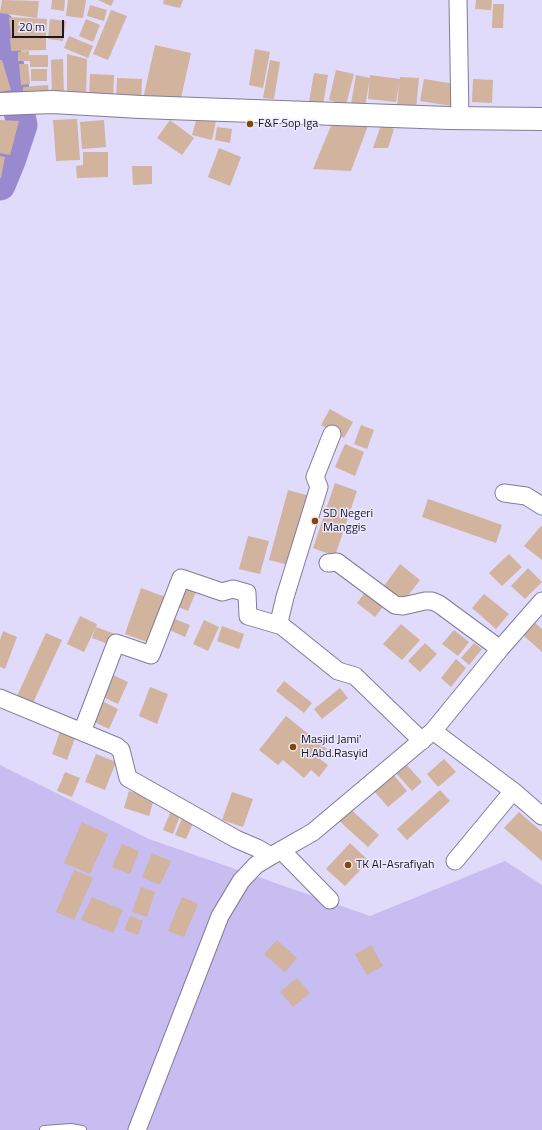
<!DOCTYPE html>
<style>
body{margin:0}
#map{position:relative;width:542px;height:1130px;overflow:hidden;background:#e0dafb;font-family:"Titillium Web",sans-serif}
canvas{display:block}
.scale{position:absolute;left:12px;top:20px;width:52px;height:18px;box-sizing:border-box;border:2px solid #191722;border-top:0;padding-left:5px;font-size:12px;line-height:14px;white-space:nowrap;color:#191722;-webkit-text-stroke:3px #ece9fe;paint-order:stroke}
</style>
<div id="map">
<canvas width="542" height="1130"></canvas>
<div class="scale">20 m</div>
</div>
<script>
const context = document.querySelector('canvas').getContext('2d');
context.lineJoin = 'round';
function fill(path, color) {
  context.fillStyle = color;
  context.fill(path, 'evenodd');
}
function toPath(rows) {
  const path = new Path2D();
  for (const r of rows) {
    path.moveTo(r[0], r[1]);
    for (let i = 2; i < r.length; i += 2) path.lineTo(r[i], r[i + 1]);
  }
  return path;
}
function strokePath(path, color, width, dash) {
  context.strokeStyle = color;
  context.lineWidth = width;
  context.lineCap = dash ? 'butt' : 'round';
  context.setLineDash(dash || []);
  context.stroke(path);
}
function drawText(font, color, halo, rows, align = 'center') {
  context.font = font + ' "Titillium Web",sans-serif';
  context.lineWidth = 3;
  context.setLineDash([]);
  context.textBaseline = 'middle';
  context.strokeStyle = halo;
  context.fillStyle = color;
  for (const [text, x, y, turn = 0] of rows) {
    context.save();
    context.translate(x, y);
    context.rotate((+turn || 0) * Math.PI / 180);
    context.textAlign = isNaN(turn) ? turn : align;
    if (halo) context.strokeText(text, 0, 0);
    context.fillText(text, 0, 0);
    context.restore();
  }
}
fill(toPath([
 [0,765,149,839,370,916,505,861,542,885,542,1130,0,1130]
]), '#c7bdf0');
strokePath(toPath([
 [0,27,22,125,10,161,0,185]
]), '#998ad0', 31);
fill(toPath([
 [2,0,39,1,37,18,0,13],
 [52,0,65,0,64,11,51,9],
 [68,0,86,0,83,18,66,16],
 [98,0,114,0,111,6],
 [164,0,183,0,180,8,163,4],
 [476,0,492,0,491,10,475,9],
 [493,4,504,4,503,28,492,28],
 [90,5,107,10,104,21,87,16],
 [111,10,127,16,108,60,93,54],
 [9,17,47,19,46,37,11,37],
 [50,19,66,21,63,41,48,39],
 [86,19,100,25,93,42,79,36],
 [69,36,93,46,88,58,64,48],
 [10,38,46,38,46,50,11,51],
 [155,45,191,53,179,107,143,99],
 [255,49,270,52,263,88,249,85],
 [29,51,29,55,48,55,48,67,30,67,30,61,18,61,18,52],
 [67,54,87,59,86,96,67,96],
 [63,59,64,98,52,98,51,60],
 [0,60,2,60,11,90,0,92],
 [270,60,280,62,274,99,263,98],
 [19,64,28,64,30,84,21,85],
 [31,69,47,69,47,81,31,81],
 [336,70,354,74,346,105,329,100],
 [314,73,328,75,323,105,309,102],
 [90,74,114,75,113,100,89,99],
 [356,75,370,78,365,106,351,104],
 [370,75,400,79,400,77,419,78,416,109,397,107,399,84,396,102,368,99],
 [117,78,142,79,141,101,116,100],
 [424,79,455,84,452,106,420,101],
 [473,79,493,80,492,103,472,102],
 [48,85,49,94,23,96,23,87],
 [197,117,216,121,212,140,192,135],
 [77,119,80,160,56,161,53,120],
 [0,120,19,121,10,155,0,153],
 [104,120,106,147,82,149,80,122],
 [170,120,194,138,182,155,157,138],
 [333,121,369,123,351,171,313,169],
 [381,125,394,129,388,148,373,148],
 [217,127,232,129,230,143,215,140],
 [219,148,241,157,230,186,208,177],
 [83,152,108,152,108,177,77,178,76,166,83,165],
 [0,156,5,157,1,178,0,178],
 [132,166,152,166,152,184,133,185],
 [330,409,353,422,344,438,321,425],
 [361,425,374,430,367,449,354,444],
 [345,444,364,452,355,476,335,467],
 [335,483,357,491,335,556,313,548],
 [288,490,310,496,292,566,269,560],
 [428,499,502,525,496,543,422,517],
 [541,526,542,527,542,560,524,546],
 [248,536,269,541,260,574,239,569],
 [509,554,522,567,502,586,489,573],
 [400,564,420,580,404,601,384,586],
 [528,568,542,582,525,599,511,586],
 [184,581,198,587,188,611,174,605],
 [141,588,168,598,153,644,125,634],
 [367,590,385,604,375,617,357,603],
 [484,594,509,614,496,629,472,608],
 [80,616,97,624,96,627,118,635,114,646,92,638,96,627,84,652,67,644],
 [170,617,190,625,185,637,165,628],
 [204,620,219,627,208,651,193,644],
 [534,622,542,629,542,652,523,635],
 [401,624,420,640,402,660,383,644],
 [222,626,244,634,239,649,217,641],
 [454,630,469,642,458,656,442,644],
 [3,631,17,637,5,669,0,667,0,640],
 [46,633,62,640,33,703,17,696],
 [425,643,437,654,420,672,408,661],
 [474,643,482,649,469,665,461,658],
 [456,659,466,668,451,687,441,678],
 [109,673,128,682,118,704,99,695],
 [284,681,312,703,304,713,276,691],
 [150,687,168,694,157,724,139,716],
 [340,688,348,698,322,719,314,709],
 [100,700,118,709,109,729,90,720],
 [286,716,327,749,320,759,328,765,319,777,311,770,304,778,283,760,278,765,259,750],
 [61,729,76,735,67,760,52,754],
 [96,754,116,762,105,790,85,782],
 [444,759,456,772,438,787,427,774],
 [406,764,422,782,412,791,396,773],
 [65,772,80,778,72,797,57,791],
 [393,774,407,791,388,807,374,791],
 [440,790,450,801,407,840,397,829],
 [129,791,154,799,149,816,124,808],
 [232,792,253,799,243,827,222,820],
 [347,806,379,835,368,847,336,818],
 [172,808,182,811,173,834,163,830],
 [519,812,542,832,542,861,504,828],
 [184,814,195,819,186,839,175,835],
 [82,822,108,834,90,874,64,863],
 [350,843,369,861,345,886,326,869],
 [122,844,139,851,130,874,112,867],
 [152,853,171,861,160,885,142,877],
 [74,870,93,878,74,920,56,912],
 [141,887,155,892,147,917,132,912],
 [92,897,123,910,113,933,81,920],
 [182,897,198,904,184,937,168,931],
 [130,916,143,921,138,935,124,930],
 [277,940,297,958,285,972,264,954],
 [371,945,383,966,367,975,355,954],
 [297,978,310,993,293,1007,280,992]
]), '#d1b39e');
const lane = toPath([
 [44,1130,71,1128,82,1130]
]);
const street = toPath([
 [458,0,460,119],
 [332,434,315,477,319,487,285,597,279,622,282,626,338,671,355,676,422,741],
 [504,493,526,496,542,506],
 [328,563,337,562,395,605,403,606,425,601,432,601,439,604,500,649],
 [0,698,116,746,121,750,128,778,236,839,257,848,271,856],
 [433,731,513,791,542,816],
 [82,732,116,643,151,655,181,578,222,592,233,589,247,593,248,616,282,626],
 [281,850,330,900],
 [455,861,513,791],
 [137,1130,220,916,241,881,256,865,271,856,313,832,433,731,500,649,542,601]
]);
const secondary = toPath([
 [0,104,52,102,141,107,449,118,542,119]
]);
strokePath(lane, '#827c9a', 10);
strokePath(street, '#827c9a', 19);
strokePath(secondary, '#827c9a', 24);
strokePath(lane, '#fff', 8);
strokePath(street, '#fff', 17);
strokePath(secondary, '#fff', 22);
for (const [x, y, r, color] of [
 [250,124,4,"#844605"],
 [315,521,4,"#844605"],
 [293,747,4,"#844605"],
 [348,865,4,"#844605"]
]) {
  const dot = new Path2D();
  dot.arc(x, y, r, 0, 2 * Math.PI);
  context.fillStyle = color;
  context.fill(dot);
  strokePath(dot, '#ece9fe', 1.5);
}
drawText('12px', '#191722', '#ece9fe', [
 ["F&F Sop Iga",258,124],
 ["SD Negeri",323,514],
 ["Manggis",323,528],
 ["Masjid Jami'",301,740],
 ["H.Abd.Rasyid",301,754],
 ["TK Al-Asrafiyah",356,865]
], 'left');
</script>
